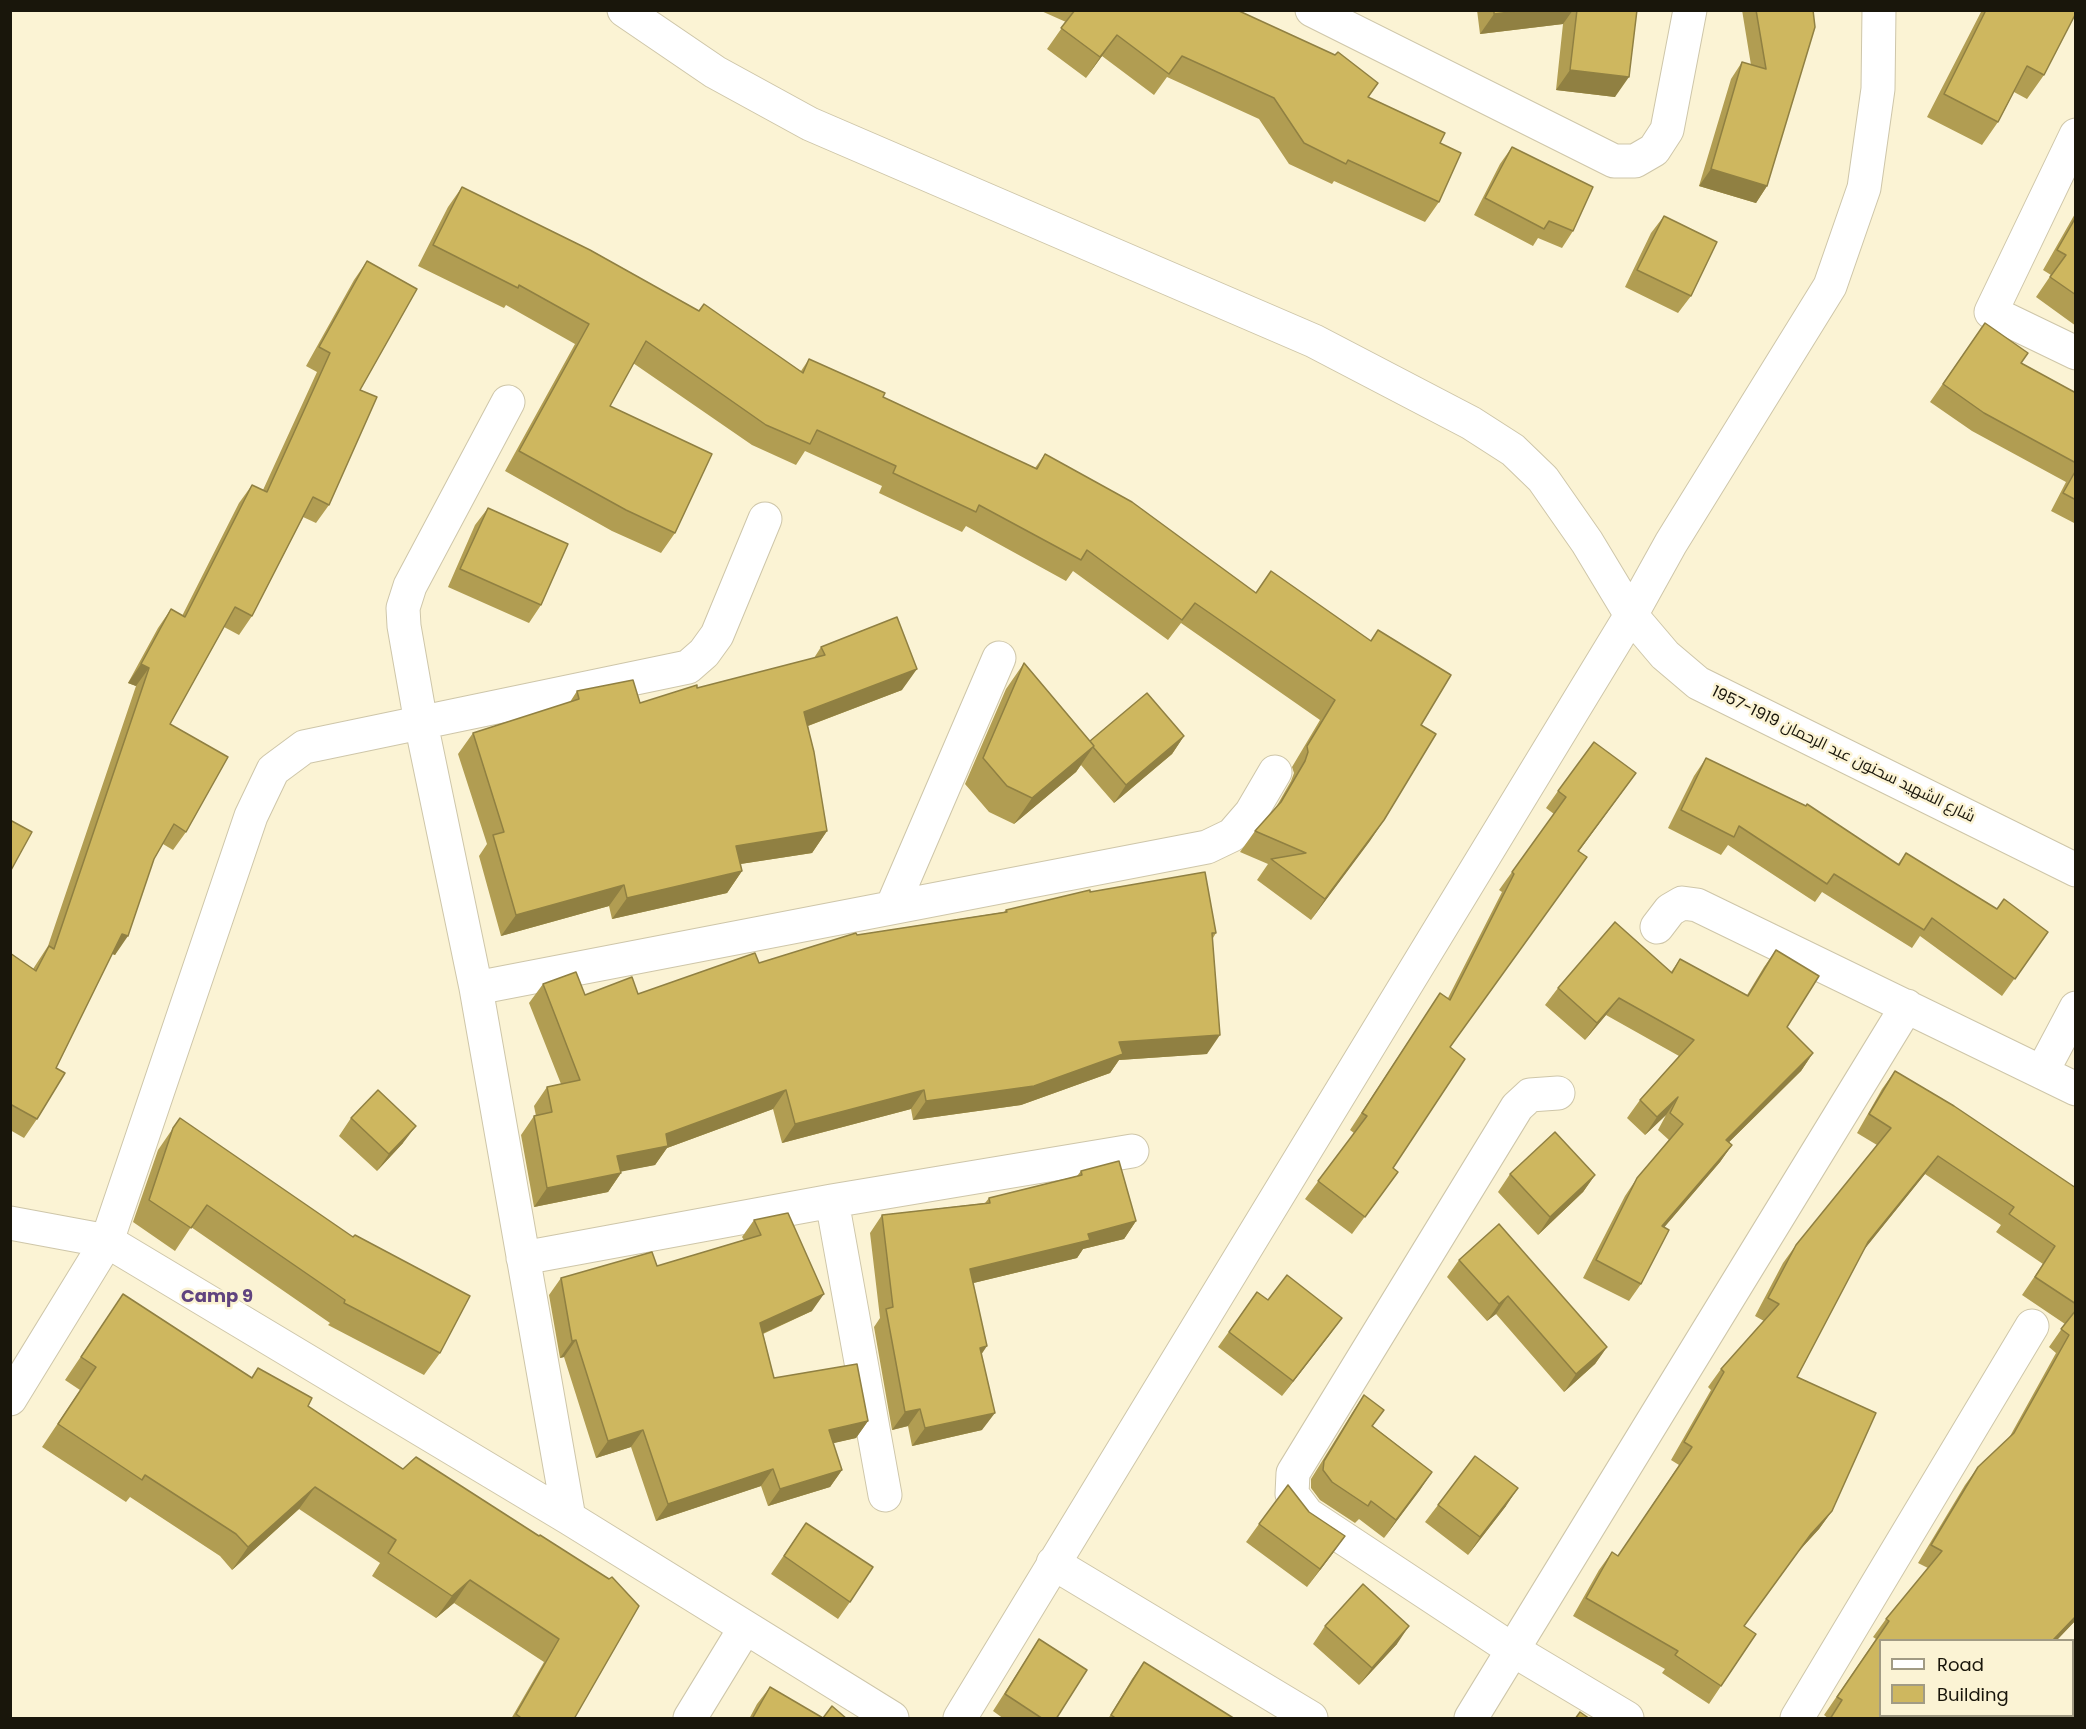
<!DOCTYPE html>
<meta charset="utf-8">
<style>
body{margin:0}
#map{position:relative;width:2086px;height:1729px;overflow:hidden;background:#fbf3d4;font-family:Poppins,sans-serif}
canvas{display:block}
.frame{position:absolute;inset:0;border:12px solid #19160b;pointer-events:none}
.legend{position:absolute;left:1879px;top:1639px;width:195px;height:78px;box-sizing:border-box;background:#fbf3d4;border:2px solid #a19b84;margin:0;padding:8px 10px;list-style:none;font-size:18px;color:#19160b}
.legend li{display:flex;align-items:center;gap:12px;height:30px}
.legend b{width:30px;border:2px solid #a19b84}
</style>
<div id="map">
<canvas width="2086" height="1729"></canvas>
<div class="frame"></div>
<ul class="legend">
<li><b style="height:8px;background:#fff"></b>Road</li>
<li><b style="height:16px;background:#ceb75f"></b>Building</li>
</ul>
</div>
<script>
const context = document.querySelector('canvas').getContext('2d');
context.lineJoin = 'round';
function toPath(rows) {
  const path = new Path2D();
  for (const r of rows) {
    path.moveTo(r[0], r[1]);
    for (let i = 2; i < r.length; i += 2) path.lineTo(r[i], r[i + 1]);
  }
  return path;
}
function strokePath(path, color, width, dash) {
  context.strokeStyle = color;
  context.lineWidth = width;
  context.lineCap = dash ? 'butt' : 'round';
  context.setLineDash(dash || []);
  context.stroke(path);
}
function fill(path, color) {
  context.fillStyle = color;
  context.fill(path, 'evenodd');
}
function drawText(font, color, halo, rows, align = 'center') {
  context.font = font + ' Poppins,Cairo,sans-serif';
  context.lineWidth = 5;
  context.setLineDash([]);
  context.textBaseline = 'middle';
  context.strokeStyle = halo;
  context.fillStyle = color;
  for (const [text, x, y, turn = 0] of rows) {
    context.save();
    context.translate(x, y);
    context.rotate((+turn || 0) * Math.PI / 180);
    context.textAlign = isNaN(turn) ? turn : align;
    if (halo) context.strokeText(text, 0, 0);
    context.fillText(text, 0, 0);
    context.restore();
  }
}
const minor = toPath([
 [624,10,715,72,810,124,1314,341,1471,423,1513,450,1543,479,1587,542,1631,615,1665,655,1698,683,2076,870],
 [1312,10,1614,161,1635,161,1654,150,1667,130,1690,10],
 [2076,135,1991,312,2076,353],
 [508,402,410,586,403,608,404,626,421,723,476,988,569,1518],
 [892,907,999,658],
 [1657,927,1670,910,1682,903,1697,905,2076,1089],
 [476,988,1207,847,1232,835,1251,813,1275,772],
 [2042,1072,2076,1008],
 [1558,1093,1530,1095,1517,1107,1293,1473,1292,1494,1307,1514,1513,1650,1627,1718],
 [832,1201,885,1495],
 [10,1223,107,1241,569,1518,892,1718],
 [523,1258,832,1201,1132,1151],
 [10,1399,107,1241,251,816,273,770,304,747,688,667,704,653,717,635,765,519],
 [1053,1563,1311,1718],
 [690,1718,745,1628],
 [960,1718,1631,615,1671,543,1830,286,1864,188,1878,89,1879,10],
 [1471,1718,1907,1006],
 [1797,1718,2032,1326]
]);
strokePath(minor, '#cec6a9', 35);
strokePath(minor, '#fff', 33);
fill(toPath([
 [1039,10,1237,10,1378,83,1368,97,1440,143,1439,202,1425,222,1334,181,1332,184,1289,164,1259,119,1167,77,1154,95,1102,56,1086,78,1047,49,1066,22],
 [1477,10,1637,10,1615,97,1556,90,1563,24,1480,34],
 [1742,10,1813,10,1767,186,1756,203,1699,186,1731,79,1742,62,1751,65],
 [1982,10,2076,10,2044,75,2027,99,2014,92,1998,122,1982,145,1927,117],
 [1512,147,1573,231,1562,248,1538,238,1533,246,1474,215,1500,164],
 [462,187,801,371,809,359,883,397,1035,468,1045,454,1256,593,1371,641,1378,630,1421,725,1384,820,1311,920,1257,880,1268,864,1240,852,1255,831,1275,809,1291,781,1294,773,1292,767,1320,720,1181,623,1168,640,1073,571,1066,581,966,526,962,532,879,493,882,486,805,451,796,465,752,445,633,363,610,406,675,533,661,553,612,531,505,471,575,344,506,305,504,308,418,266,448,207],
 [2076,212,2076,326,2036,297,2051,275,2043,270],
 [1664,216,1691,296,1678,313,1625,287,1651,233],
 [367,261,360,390,329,505,316,523,303,517,252,616,239,635,224,627,170,724,186,832,173,850,163,844,154,859,115,955,112,954,56,1068,37,1119,24,1138,10,1130,10,953,33,969,48,946,136,686,128,683,158,628,171,609,182,616,239,503,252,485,263,490,317,372,306,366,354,280],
 [1985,323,2021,363,2076,393,2076,524,2051,511,2066,482,1972,431,1930,402],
 [488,508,541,605,529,623,448,587,475,525],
 [821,647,902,690,808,726,827,831,812,853,740,864,742,871,727,893,612,919,609,906,501,936,479,856,487,844,458,754,473,733,570,702,577,691,640,703,814,658],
 [1024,663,1090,741,1184,736,1172,754,1114,803,1081,765,1076,772,1014,824,989,812,965,784,1006,689],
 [1706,758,1898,864,1906,853,1997,909,2048,932,2002,996,1920,936,1912,948,1822,892,1815,902,1728,845,1721,855,1668,828,1694,776],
 [1636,773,1579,851,1450,1047,1393,1168,1398,1172,1352,1234,1305,1199,1354,1133,1350,1130,1440,993,1448,998,1502,892,1499,890,1554,814,1546,808,1558,791],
 [1090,892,1216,933,1213,938,1207,1054,1119,1060,1110,1073,1021,1105,913,1120,911,1109,782,1143,773,1109,667,1148,655,1165,621,1171,621,1173,608,1192,534,1207,521,1135,534,1116,536,1116,534,1106,547,1087,561,1084,529,1003,543,984,585,995,638,994,759,963,857,935,1004,912,1006,910],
 [1776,950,1787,1027,1813,1053,1801,1071,1729,1142,1732,1145,1720,1162,1664,1227,1641,1284,1629,1301,1583,1278,1625,1196,1637,1178,1669,1140,1658,1130,1666,1115,1645,1135,1627,1118,1640,1100,1679,1056,1606,1015,1585,1040,1545,1005,1558,988,1671,972,1680,959,1747,995,1764,967],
 [1895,1071,2076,1188,2076,1620,2056,1641,1881,1716,2019,1716,2017,1719,1829,1719,1824,1715,1876,1639,1873,1637,1886,1619,1928,1568,1918,1563,1965,1485,1978,1467,2009,1438,2056,1353,2049,1347,2065,1324,2022,1295,2043,1264,1996,1232,2001,1225,1925,1174,1864,1249,1797,1377,1832,1511,1819,1529,1798,1552,1744,1626,1721,1686,1709,1704,1662,1673,1665,1669,1573,1616,1599,1570,1612,1552,1618,1556,1679,1465,1671,1460,1711,1390,1708,1387,1721,1369,1764,1321,1755,1316,1783,1263,1796,1245,1877,1145,1857,1133,1882,1089],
 [180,1118,440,1353,424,1375,328,1325,330,1323,191,1227,175,1251,133,1222,158,1150],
 [351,1118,403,1143,377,1171,339,1136],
 [1081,1171,1136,1221,1124,1239,1083,1249,1077,1258,973,1283,982,1354,982,1430,912,1446,908,1426,892,1430,874,1327,880,1318,870,1233,882,1215,985,1203,989,1198,1077,1176],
 [1510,1174,1595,1175,1583,1192,1538,1235,1498,1192],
 [754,1220,812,1311,763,1334,774,1378,868,1421,856,1438,833,1443,842,1470,830,1487,768,1506,761,1486,656,1521,631,1447,596,1458,564,1357,560,1358,549,1295,561,1278,657,1266,744,1240,742,1237],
 [1459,1260,1607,1347,1595,1364,1564,1392,1496,1314,1487,1321,1447,1277],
 [1257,1292,1268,1300,1331,1333,1282,1396,1218,1347],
 [123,1294,251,1378,258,1368,308,1406,403,1469,539,1536,540,1535,574,1719,511,1719,544,1662,454,1603,436,1618,372,1576,380,1563,299,1509,232,1570,220,1556,130,1497,126,1502,42,1447,80,1390,65,1380],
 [1364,1395,1373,1426,1432,1472,1384,1538,1359,1519,1355,1523,1320,1500,1311,1488,1311,1479,1352,1413],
 [1438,1505,1506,1506,1468,1555,1425,1522],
 [806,1523,850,1602,838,1619,771,1574],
 [1259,1524,1333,1553,1307,1587,1246,1542],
 [1325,1626,1397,1644,1359,1685,1313,1644],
 [1039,1639,1056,1719,1004,1719,993,1711],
 [1144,1662,1235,1719,1108,1719,1132,1679],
 [770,1687,823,1718,847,1719,749,1719,757,1704]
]), '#b19d52');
fill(toPath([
 [1526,10,1573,10,1563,24,1480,34,1494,14],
 [1117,35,1102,56,1086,78,1100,57],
 [1570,70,1629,77,1615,97,1556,90],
 [1711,169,1767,186,1756,203,1699,186],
 [141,664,149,668,136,686,128,683],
 [917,669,902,690,789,733,804,712],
 [1184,736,1172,754,1114,803,1126,785],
 [1094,746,1076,772,1014,824,1032,798],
 [1636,773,1623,791,1566,868,1578,851],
 [1384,820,1370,841,1311,920,1325,899],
 [827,831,812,853,721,867,736,846],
 [742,871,727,893,612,919,627,898],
 [624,885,609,906,501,936,516,915],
 [122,934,128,936,115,955,109,952],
 [1619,998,1606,1015,1585,1040,1597,1023],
 [1220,1035,1207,1054,1119,1060,1110,1073,1021,1105,913,1120,926,1101,1119,1042],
 [1813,1053,1801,1071,1714,1157,1726,1140],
 [786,1090,773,1109,667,1148,655,1165,604,1175,617,1156,666,1134],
 [924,1090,911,1109,782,1143,795,1124],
 [1678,1097,1666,1115,1645,1135,1657,1117],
 [416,1126,403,1143,377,1171,389,1154],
 [1732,1145,1720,1162,1650,1244,1662,1226],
 [1938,1156,1925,1174,1855,1261,1868,1242],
 [621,1173,608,1192,534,1207,547,1188],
 [1595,1175,1583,1192,1538,1235,1550,1217],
 [1136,1221,1124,1239,1083,1249,1077,1258,957,1287,970,1269,1088,1234],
 [824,1294,812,1311,748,1340,760,1323],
 [1508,1296,1496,1314,1487,1321,1499,1304],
 [1342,1318,1331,1333,1282,1396,1293,1381],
 [576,1340,564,1357,560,1358,572,1341],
 [987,1346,975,1364,980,1348],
 [1607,1347,1595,1364,1564,1392,1576,1374],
 [920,1409,908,1426,892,1430,905,1412],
 [995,1413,982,1430,912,1446,925,1428],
 [868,1421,856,1438,817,1447,829,1430],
 [643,1430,631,1447,596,1458,608,1441],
 [773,1469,761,1486,656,1521,668,1504],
 [842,1470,830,1487,768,1506,780,1489],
 [1432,1472,1420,1490,1384,1538,1396,1520],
 [315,1487,299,1509,232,1570,248,1547],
 [1518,1488,1506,1506,1468,1555,1480,1537],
 [1832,1511,1819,1529,1798,1552,1731,1644,1811,1534],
 [1345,1536,1333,1553,1307,1587,1320,1569],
 [470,1580,454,1603,436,1618,452,1596],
 [2076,1616,2076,1620,2056,1641,2052,1641],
 [1409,1626,1397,1644,1359,1685,1372,1668]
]), '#908042');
const building = toPath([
 [1075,10,1237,10,1335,55,1338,52,1378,83,1368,97,1445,133,1440,143,1461,153,1439,202,1348,160,1346,164,1304,143,1274,98,1182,56,1169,74,1117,35,1100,57,1061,28,1075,10],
 [1494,10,1526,10,1494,14,1494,10],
 [1577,10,1637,10,1629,77,1570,70,1577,10],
 [1756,10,1813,10,1815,27,1767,186,1711,169,1742,62,1766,69,1756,10],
 [1986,10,2076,10,2076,13,2044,75,2027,66,1998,122,1944,94,1986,10],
 [1512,147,1593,187,1573,231,1549,221,1544,229,1485,198,1512,147],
 [462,187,590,250,699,311,704,304,803,373,809,359,885,393,883,397,1037,469,1045,454,1132,502,1256,593,1271,571,1371,641,1378,630,1451,675,1421,725,1436,734,1384,820,1325,899,1271,859,1306,853,1255,831,1281,802,1305,761,1308,752,1307,746,1335,700,1195,603,1182,620,1087,550,1081,560,979,505,976,512,893,473,896,466,817,430,810,444,766,425,646,341,610,406,712,454,675,533,626,510,519,451,589,324,519,285,518,288,433,245,462,187],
 [1664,216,1717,242,1691,296,1637,270,1664,216],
 [2076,217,2076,295,2050,277,2066,255,2057,250,2076,217],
 [367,261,417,289,360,390,377,397,329,505,313,497,252,616,235,607,170,724,228,757,186,832,174,824,154,859,128,936,122,934,56,1068,65,1073,37,1119,10,1104,10,953,36,971,49,946,54,949,149,668,141,664,171,609,185,617,252,485,267,492,330,353,319,347,367,261],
 [1985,323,2028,353,2021,363,2076,393,2076,463,1984,413,1943,384,1985,323],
 [2076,470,2076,500,2063,493,2076,470],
 [488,508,568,544,541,605,460,569,488,508],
 [897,617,917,669,804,712,814,752,827,831,736,846,742,871,627,898,624,885,516,915,493,835,504,832,473,733,579,699,577,691,633,680,640,703,697,685,697,688,825,655,821,647,897,617],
 [1024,663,1094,746,1032,798,1007,786,983,758,1024,663],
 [1147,693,1184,736,1126,785,1093,747,1094,746,1090,741,1147,693],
 [1594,742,1636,773,1578,851,1587,857,1450,1047,1465,1059,1393,1168,1398,1172,1365,1217,1318,1181,1367,1116,1362,1113,1440,993,1450,1000,1514,874,1512,872,1566,797,1558,791,1594,742],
 [1706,758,1806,806,1807,804,1899,865,1906,853,1997,909,2004,899,2048,932,2015,979,1932,918,1924,930,1834,874,1827,884,1739,826,1734,837,1681,810,1706,758],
 [10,820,32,832,10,872,10,820],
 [1205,872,1216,933,1212,933,1220,1035,1119,1042,1123,1054,1034,1086,926,1101,924,1090,795,1124,786,1090,666,1134,668,1146,617,1156,621,1173,547,1188,534,1116,552,1112,547,1087,580,1080,543,984,576,972,585,995,632,977,638,994,755,953,759,963,856,933,857,935,1007,912,1006,910,1090,890,1090,892,1205,872],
 [1615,922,1672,973,1680,959,1748,996,1776,950,1819,976,1787,1027,1813,1053,1726,1140,1732,1145,1662,1226,1669,1230,1641,1284,1596,1260,1637,1178,1683,1124,1670,1113,1678,1097,1657,1117,1640,1100,1694,1040,1619,998,1597,1023,1558,988,1615,922],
 [1895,1071,1954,1106,2076,1188,2076,1304,2035,1277,2055,1246,2009,1214,2014,1207,1938,1156,1868,1242,1797,1377,1876,1413,1832,1511,1811,1534,1744,1626,1756,1634,1721,1686,1675,1655,1678,1651,1586,1598,1612,1552,1618,1556,1692,1447,1684,1442,1724,1372,1721,1369,1779,1304,1768,1298,1796,1245,1891,1128,1869,1114,1895,1071],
 [378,1090,416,1126,389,1154,351,1118,378,1090],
 [180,1118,353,1237,355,1235,470,1296,440,1353,344,1303,345,1300,207,1205,191,1228,149,1200,173,1128,180,1118],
 [1555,1132,1595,1175,1550,1217,1510,1174,1555,1132],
 [1119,1161,1136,1221,1088,1234,1090,1240,970,1269,987,1346,980,1348,995,1413,925,1428,920,1409,905,1412,886,1309,893,1307,882,1215,990,1203,989,1198,1082,1175,1081,1171,1119,1161],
 [788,1213,824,1294,760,1323,774,1378,857,1364,868,1421,829,1430,842,1470,780,1489,773,1469,668,1504,643,1430,608,1441,576,1340,572,1341,561,1278,652,1252,657,1266,761,1235,754,1220,788,1213],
 [1499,1224,1607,1347,1576,1374,1508,1296,1499,1304,1459,1260,1499,1224],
 [1287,1275,1342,1318,1293,1381,1229,1332,1257,1292,1268,1300,1287,1275],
 [123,1294,252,1378,258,1368,312,1398,308,1406,403,1469,416,1457,539,1536,540,1535,609,1579,612,1577,639,1606,574,1719,519,1719,520,1717,516,1714,559,1639,470,1580,452,1596,388,1553,396,1540,315,1487,248,1547,236,1534,145,1475,142,1480,58,1424,96,1367,81,1357,123,1294],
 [2076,1310,2076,1616,2052,1641,1881,1641,1881,1716,2006,1716,2005,1719,1830,1719,1842,1700,1837,1697,1889,1621,1886,1619,1942,1551,1931,1545,1978,1467,2014,1433,2069,1335,2061,1329,2076,1310],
 [1364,1395,1384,1410,1372,1426,1432,1472,1396,1520,1371,1501,1368,1506,1332,1482,1323,1470,1324,1461,1364,1395],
 [1475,1456,1518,1488,1480,1537,1438,1505,1475,1456],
 [1288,1485,1309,1512,1345,1536,1320,1569,1259,1524,1288,1485],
 [806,1523,873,1567,850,1602,784,1556,806,1523],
 [1363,1584,1409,1626,1372,1668,1325,1626,1363,1584],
 [1039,1639,1087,1670,1056,1719,1043,1719,1005,1694,1039,1639],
 [1144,1662,1235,1719,1117,1719,1111,1715,1144,1662],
 [770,1687,823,1718,832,1706,847,1719,752,1719,770,1687],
 [1580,1712,1590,1719,1575,1719,1580,1712]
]);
fill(building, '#ceb75f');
strokePath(building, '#908042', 1.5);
drawText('16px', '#19160b', '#fbf3d4', [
 ["شارع الشهيد سحنون عبد الرحمان 1919-1957",1843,755,26]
]);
drawText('bold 18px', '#60437f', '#fbf3d4', [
 ["Camp 9",217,1297]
]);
</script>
